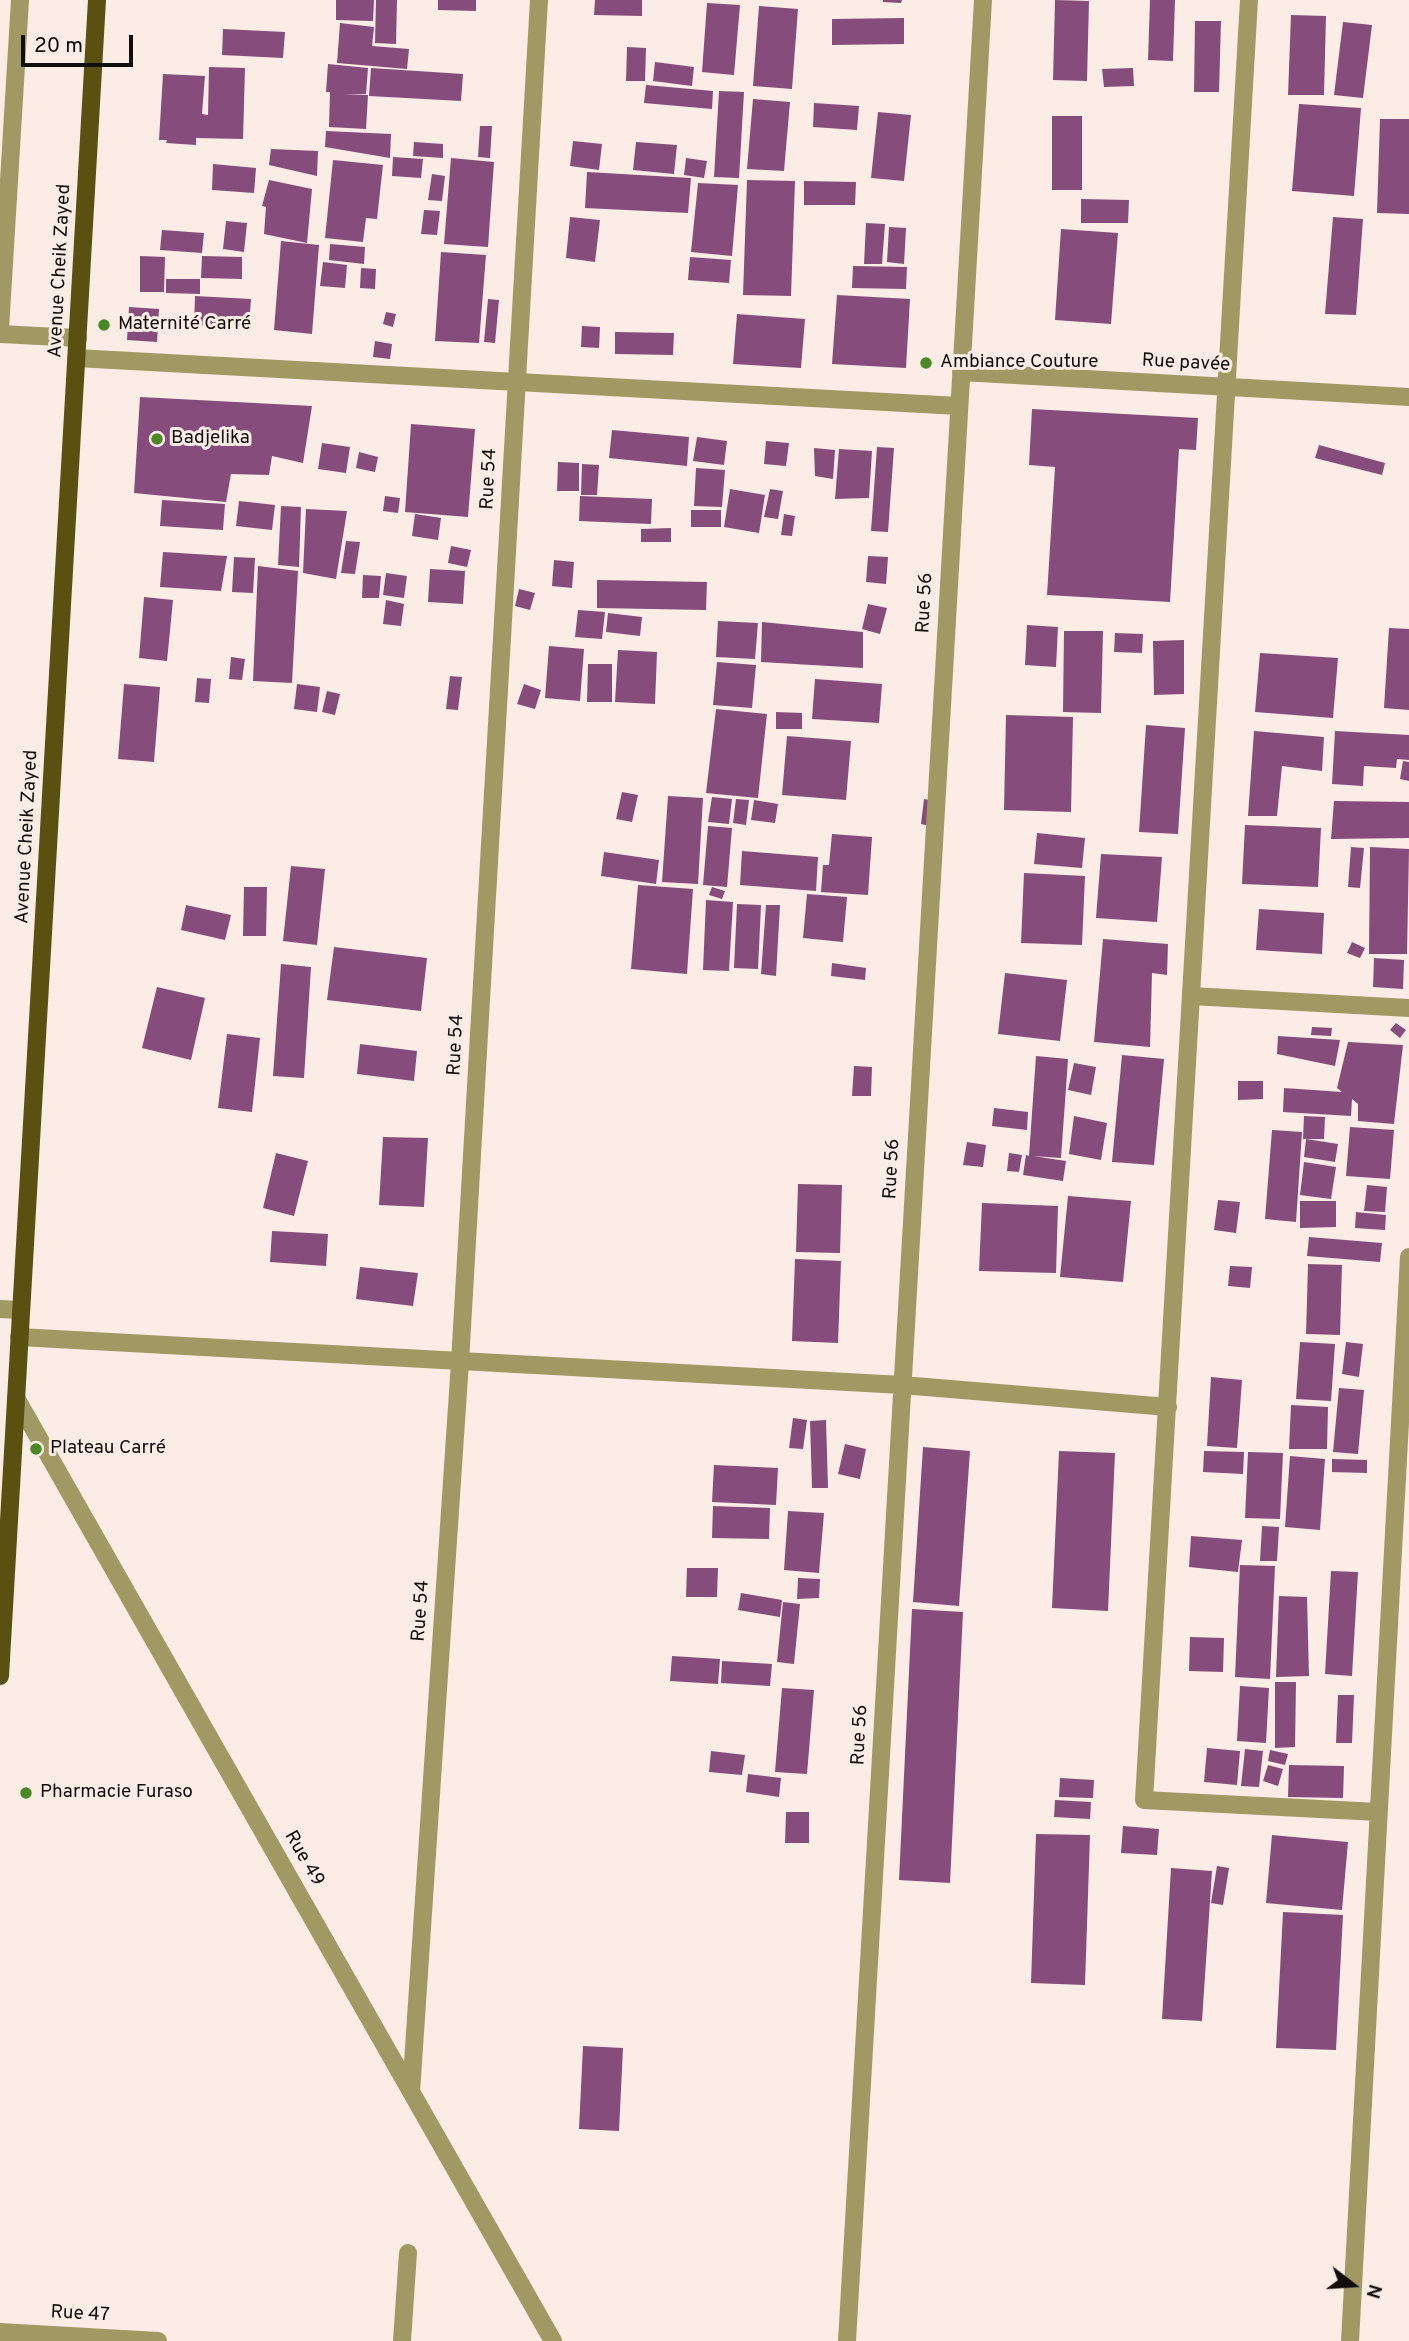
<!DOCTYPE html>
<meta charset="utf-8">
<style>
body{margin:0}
#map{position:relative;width:1409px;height:2341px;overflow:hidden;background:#fbece6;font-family:Overpass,sans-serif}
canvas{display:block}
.north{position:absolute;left:1318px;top:2250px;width:70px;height:70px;-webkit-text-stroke:5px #fbece6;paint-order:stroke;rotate:107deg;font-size:19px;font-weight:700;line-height:28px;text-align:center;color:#110d0b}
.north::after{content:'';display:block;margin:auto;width:24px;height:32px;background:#110d0b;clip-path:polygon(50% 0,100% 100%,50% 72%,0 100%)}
.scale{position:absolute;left:21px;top:35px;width:112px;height:32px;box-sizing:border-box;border:4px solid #110d0b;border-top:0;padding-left:9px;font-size:21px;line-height:24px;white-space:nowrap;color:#110d0b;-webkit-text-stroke:5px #fbece6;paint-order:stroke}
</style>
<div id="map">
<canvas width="1409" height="2341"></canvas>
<div class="north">N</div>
<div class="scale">20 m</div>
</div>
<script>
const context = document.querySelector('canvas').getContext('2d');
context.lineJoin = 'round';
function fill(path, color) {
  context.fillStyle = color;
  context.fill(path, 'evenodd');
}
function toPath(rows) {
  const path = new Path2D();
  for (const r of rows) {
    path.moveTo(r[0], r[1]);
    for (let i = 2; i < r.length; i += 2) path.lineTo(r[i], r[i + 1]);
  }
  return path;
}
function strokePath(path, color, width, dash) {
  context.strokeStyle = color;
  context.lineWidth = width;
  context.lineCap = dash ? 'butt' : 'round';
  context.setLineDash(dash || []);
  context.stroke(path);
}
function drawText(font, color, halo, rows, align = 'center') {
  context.font = font + ' Overpass,sans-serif';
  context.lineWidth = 6;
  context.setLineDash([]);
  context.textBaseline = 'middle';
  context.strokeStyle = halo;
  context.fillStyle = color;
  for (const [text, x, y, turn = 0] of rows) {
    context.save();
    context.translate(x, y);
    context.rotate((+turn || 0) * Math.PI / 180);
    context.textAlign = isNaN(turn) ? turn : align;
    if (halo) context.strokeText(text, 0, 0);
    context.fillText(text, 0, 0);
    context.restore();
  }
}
fill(toPath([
 [336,0,374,0,373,21,336,20],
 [376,0,397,0,396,44,375,43],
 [438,0,476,0,476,11,438,10],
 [595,0,642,0,642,16,594,15],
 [883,0,902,0,901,3,883,2],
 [1055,0,1089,1,1087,81,1053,80],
 [1150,0,1175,0,1173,61,1148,60],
 [707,3,740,5,734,75,702,72],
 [759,6,798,9,792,89,753,86],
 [1291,15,1326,16,1324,95,1288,95],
 [904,18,904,44,832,45,832,19],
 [1195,21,1221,21,1219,92,1194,92],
 [1343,22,1372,25,1363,98,1334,95],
 [340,23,374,27,372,46,409,49,407,69,337,63],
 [223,29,285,32,283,58,222,55],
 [627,47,646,48,645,81,626,81],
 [655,62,694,67,692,86,653,81],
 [328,64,368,68,366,94,343,94,368,95,366,129,329,127,330,92,326,92],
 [209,67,245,68,243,139,196,138,196,145,166,143,167,140,159,140,163,74,205,76,202,114,208,115],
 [371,68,463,74,461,101,369,96],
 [1133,68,1134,86,1104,87,1102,69],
 [646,85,713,91,712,109,644,103],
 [719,91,744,92,739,178,714,177],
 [753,99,790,102,784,171,747,169],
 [814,103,859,106,857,130,813,127],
 [1299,104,1361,108,1354,196,1292,191],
 [878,112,911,115,904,181,871,178],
 [1052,116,1082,116,1082,190,1052,190],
 [1380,119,1409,119,1409,214,1377,213],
 [480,126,492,126,490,158,478,157],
 [326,131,391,134,390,158,325,147],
 [573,141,602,144,599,170,570,166],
 [414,142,443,144,443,158,413,156],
 [636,142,677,145,674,174,633,170],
 [271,149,318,151,317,176,269,165],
 [393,157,423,159,421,178,392,176],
 [451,158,494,162,488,247,444,244],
 [686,158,707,161,704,178,684,175],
 [333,160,383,165,377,219,366,218,363,242,325,238],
 [213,164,256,168,254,193,212,190],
 [587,172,691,178,688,213,585,208],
 [432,174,445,176,442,201,428,200],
 [269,180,312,189,307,243,264,234,266,207,262,206],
 [747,180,795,181,791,296,743,295],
 [804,181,856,182,855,205,804,205],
 [698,183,738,185,732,256,691,252],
 [1081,199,1129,200,1128,223,1081,223],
 [424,210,440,211,437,235,421,234],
 [570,217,600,220,595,262,566,258],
 [1333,217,1363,219,1356,315,1325,314],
 [226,221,247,223,244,252,223,249],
 [866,223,885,224,882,264,864,264],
 [889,227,906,228,904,264,887,262],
 [1061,229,1118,233,1111,324,1055,320],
 [162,230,204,233,202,253,160,250],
 [281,241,319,245,312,334,274,330],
 [330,244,365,247,364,264,329,260],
 [441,252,486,255,479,343,435,341],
 [140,256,165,257,164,292,140,292],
 [202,256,242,257,242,279,201,278],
 [690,257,731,260,729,283,688,280],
 [323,262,347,265,345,288,320,286],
 [853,266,907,267,906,289,852,288],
 [361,268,376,269,375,289,360,288],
 [166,279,200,279,200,294,166,293],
 [837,295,910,299,906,368,832,364],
 [195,296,251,299,249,327,194,325],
 [488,299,499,300,495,343,484,342],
 [129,307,159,309,157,342,127,340],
 [386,312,396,314,393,327,383,324],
 [737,314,805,319,801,368,733,364],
 [582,326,600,327,599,348,581,347],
 [615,332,674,333,673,355,615,354],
 [375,341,392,344,390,359,373,357],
 [140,397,312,406,303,463,272,456,269,475,231,474,226,502,134,493],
 [1032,409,1198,418,1196,450,1179,449,1170,602,1047,595,1055,467,1029,465],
 [411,424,475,429,468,517,405,512],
 [612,430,689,437,687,466,609,458],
 [697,437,727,441,724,465,693,461],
 [766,441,789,443,786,466,764,464],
 [322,443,350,447,346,473,318,469],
 [1319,445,1385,463,1382,475,1315,458],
 [877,447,894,448,888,532,871,531],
 [814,448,835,450,833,479,815,476],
 [839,449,872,451,869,498,835,499],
 [359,452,378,457,375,472,356,468],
 [558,462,579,463,579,491,557,491],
 [582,464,599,465,597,495,581,495],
 [696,468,725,470,722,507,694,506],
 [730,489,765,495,759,533,724,527],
 [770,489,783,491,778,519,764,517],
 [385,496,400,498,398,513,383,511],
 [580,496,652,499,651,524,579,521],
 [162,500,225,504,223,530,160,526],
 [239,501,275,505,272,530,236,526],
 [281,506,301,507,299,567,278,565],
 [306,509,347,511,336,579,303,573],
 [691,510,721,510,721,527,691,527],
 [415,514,441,518,438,540,412,536],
 [784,514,795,516,792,536,781,535],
 [671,528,671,542,641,542,641,529],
 [346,541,360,542,355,574,341,573],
 [451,546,471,550,467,567,448,563],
 [163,552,227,556,221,591,160,587],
 [868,556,888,557,886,584,866,582],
 [234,557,255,558,253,593,232,592],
 [554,560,574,562,572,588,552,586],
 [258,566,298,571,292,683,253,681],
 [430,569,465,571,463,604,428,602],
 [386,573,407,576,404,598,383,595],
 [363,575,381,576,379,598,362,598],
 [597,580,707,582,706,610,597,608],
 [519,589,535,593,530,610,515,606],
 [144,597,173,600,167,661,139,658],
 [386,600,404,604,401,626,383,624],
 [868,604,887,608,880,634,862,629],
 [578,610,605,612,602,639,575,637],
 [608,613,642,617,640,636,606,632],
 [718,621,758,623,755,659,716,657],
 [762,622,863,632,863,668,761,662],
 [1027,625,1058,627,1056,667,1025,665],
 [1389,628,1409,629,1409,710,1384,708],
 [1064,631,1103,631,1101,713,1063,712],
 [1115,633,1143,634,1142,653,1114,652],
 [1184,640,1184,694,1154,695,1153,641],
 [549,646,584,649,580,701,545,698],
 [618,650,657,652,655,704,615,702],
 [1260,653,1338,658,1333,718,1255,712],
 [231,657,245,659,242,680,229,679],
 [717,662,756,665,752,708,713,705],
 [588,664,612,664,612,702,587,702],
 [450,676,462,677,458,710,446,709],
 [197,678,211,679,209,703,195,702],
 [815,679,882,684,879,723,812,719],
 [124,684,160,687,154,762,118,759],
 [297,684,320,687,317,712,294,709],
 [524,684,541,690,535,709,517,704],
 [327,691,340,694,335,715,322,712],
 [716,709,767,714,758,798,706,793],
 [776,712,802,713,802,729,776,729],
 [1006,715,1073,717,1071,812,1004,810],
 [1146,725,1185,728,1178,834,1139,832],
 [1254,731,1324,737,1322,771,1282,766,1277,816,1248,816],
 [1335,731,1409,735,1409,760,1397,759,1396,768,1364,766,1363,786,1332,784],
 [787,736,851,741,846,800,782,795],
 [1403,761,1409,762,1409,781,1400,779],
 [622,792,638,795,632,822,616,819],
 [668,796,703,798,698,884,662,882],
 [712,797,732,799,729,824,708,822],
 [736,799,749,800,746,825,733,823],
 [924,799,934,801,930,826,921,824],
 [754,800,778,804,775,823,751,820],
 [1334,801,1409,802,1409,838,1331,839],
 [1245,825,1321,828,1318,887,1242,884],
 [708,826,732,828,727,887,703,885],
 [1037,833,1085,838,1082,868,1034,864],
 [832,834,872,837,868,895,821,892,823,865,829,865],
 [1351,847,1364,848,1360,888,1348,887],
 [1370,847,1409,849,1407,954,1369,954],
 [742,851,818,857,816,891,740,885],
 [604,852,659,860,656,884,601,876],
 [1101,854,1162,857,1157,922,1096,918],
 [291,866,325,869,317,945,283,941],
 [1024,873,1085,876,1082,945,1021,943],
 [638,885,693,889,687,974,631,969],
 [244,887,267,887,266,936,243,936],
 [712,887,725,891,722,899,709,895],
 [807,894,847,897,843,942,803,938],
 [706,900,733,902,729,971,703,970],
 [737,904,761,905,758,969,734,968],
 [186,905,231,915,225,940,181,930],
 [766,905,780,905,776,976,761,974],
 [1259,909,1324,913,1322,954,1256,950],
 [1103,939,1168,944,1167,975,1152,973,1150,1047,1094,1042],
 [1352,942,1365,948,1360,958,1347,953],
 [334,947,427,958,421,1011,327,1000],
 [1374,958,1404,960,1403,989,1373,987],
 [832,963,866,968,865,980,831,976],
 [281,964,311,967,304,1078,273,1076],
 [1005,973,1067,980,1060,1041,998,1034],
 [157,987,205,998,191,1060,142,1048],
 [1396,1023,1406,1030,1400,1038,1390,1030],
 [1312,1027,1332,1028,1331,1036,1311,1035],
 [227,1034,260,1038,252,1112,218,1108],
 [1278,1036,1340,1040,1335,1066,1277,1054],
 [1348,1042,1403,1045,1394,1124,1358,1121,1358,1104,1352,1099,1351,1116,1283,1112,1284,1088,1342,1092,1337,1088],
 [360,1044,417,1051,414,1081,357,1074],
 [1122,1055,1164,1059,1154,1165,1112,1162],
 [1036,1056,1068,1059,1061,1158,1033,1156,1066,1161,1063,1181,1023,1175,1026,1155,1029,1156],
 [1074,1063,1096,1067,1091,1095,1068,1090],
 [854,1066,872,1067,871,1096,852,1096],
 [1238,1081,1263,1081,1263,1099,1238,1100],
 [994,1108,1028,1112,1027,1130,992,1126],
 [1074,1116,1107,1123,1101,1160,1069,1154],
 [1304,1116,1325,1117,1324,1139,1303,1139],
 [1350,1127,1394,1130,1390,1179,1346,1176],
 [1272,1130,1302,1132,1296,1222,1265,1219],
 [383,1137,428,1138,424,1207,379,1205],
 [1306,1139,1338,1144,1335,1162,1304,1157],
 [967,1142,986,1145,983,1167,963,1165],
 [276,1153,308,1161,294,1216,263,1208],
 [1009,1153,1022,1155,1019,1172,1007,1171],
 [1304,1162,1336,1167,1331,1199,1300,1195],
 [798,1184,842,1185,840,1253,796,1252],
 [1367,1185,1387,1187,1385,1212,1364,1211],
 [1068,1196,1131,1201,1123,1282,1060,1277],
 [1218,1200,1240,1202,1236,1233,1214,1230],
 [1300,1201,1336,1201,1336,1227,1300,1228],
 [982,1203,1058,1206,1056,1273,979,1271],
 [1356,1212,1386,1215,1385,1230,1355,1228],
 [272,1231,328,1234,326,1266,270,1262],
 [1309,1237,1382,1243,1380,1262,1307,1256],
 [795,1259,841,1261,838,1343,792,1341],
 [1308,1264,1342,1265,1340,1335,1306,1334],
 [1230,1266,1252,1267,1250,1288,1228,1286],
 [360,1267,418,1273,413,1306,356,1299],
 [1300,1342,1335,1344,1331,1401,1296,1399],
 [1346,1342,1363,1344,1359,1377,1342,1374],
 [1211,1377,1242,1380,1237,1448,1207,1446],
 [1339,1388,1364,1390,1358,1454,1333,1452],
 [1291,1405,1328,1407,1327,1449,1289,1449],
 [793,1418,807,1420,803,1449,789,1448],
 [826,1420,828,1488,812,1488,810,1421],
 [845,1444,866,1449,860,1479,838,1474],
 [923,1447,970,1451,959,1606,913,1602],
 [1059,1451,1115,1453,1108,1611,1052,1608],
 [1204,1451,1244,1452,1243,1474,1203,1472],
 [1248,1452,1283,1453,1280,1519,1245,1518],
 [1290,1456,1325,1459,1320,1530,1285,1527],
 [1332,1459,1367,1460,1367,1473,1332,1472],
 [714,1465,778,1468,776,1505,712,1502],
 [713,1506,770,1508,769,1539,712,1538],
 [788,1511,824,1513,819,1573,784,1570],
 [1262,1526,1279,1527,1277,1561,1260,1561],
 [1191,1536,1242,1540,1238,1572,1189,1567],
 [1240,1565,1275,1566,1270,1679,1235,1677],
 [687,1568,718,1568,717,1597,686,1597],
 [1331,1571,1358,1572,1352,1676,1325,1674],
 [798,1578,820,1579,819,1598,797,1599],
 [741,1593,782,1600,780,1617,738,1610],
 [1279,1596,1307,1597,1309,1676,1276,1677],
 [783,1602,800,1604,794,1664,777,1662],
 [912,1609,963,1612,950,1883,899,1880],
 [1190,1637,1224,1638,1223,1672,1189,1671],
 [672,1656,720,1659,718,1684,670,1681],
 [722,1661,772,1664,770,1686,721,1683],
 [1275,1682,1296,1682,1295,1747,1275,1748],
 [1240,1686,1269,1688,1266,1743,1237,1741],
 [782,1688,814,1690,807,1774,775,1772],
 [1338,1695,1354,1695,1352,1743,1336,1743],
 [1207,1748,1240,1751,1237,1785,1204,1782],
 [1245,1749,1263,1751,1259,1787,1241,1786],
 [1270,1750,1288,1754,1285,1765,1268,1761],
 [711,1751,745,1755,742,1775,709,1772],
 [1268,1765,1283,1769,1278,1786,1263,1781],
 [1289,1765,1344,1766,1343,1798,1288,1797],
 [748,1774,781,1778,779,1797,746,1792],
 [1060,1778,1094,1780,1093,1798,1059,1797],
 [1055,1800,1091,1802,1090,1819,1054,1817],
 [786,1812,809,1812,809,1843,785,1843],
 [1123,1826,1159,1829,1157,1855,1121,1853],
 [1036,1834,1090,1835,1085,1985,1031,1983],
 [1272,1835,1348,1842,1342,1910,1266,1903],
 [1217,1866,1229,1868,1223,1905,1211,1903],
 [1171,1868,1212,1871,1202,2021,1162,2019],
 [1283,1912,1343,1915,1336,2050,1276,2048],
 [583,2046,623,2048,619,2131,579,2129]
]), '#864c7c');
strokePath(toPath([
 [1249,0,1144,1800,1378,1812],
 [0,329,20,0],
 [0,334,78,338],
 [76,358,959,406],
 [961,372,1409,397],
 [1191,996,1409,1008],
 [0,1309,21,1310],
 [19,1337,902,1385,1168,1407],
 [16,1398,553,2341],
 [411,2092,460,1362,539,0],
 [0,2332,158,2341],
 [402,2341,408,2253],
 [847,2341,983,0],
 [1350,2341,1409,1257]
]), '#a19964', 18);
strokePath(toPath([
 [0,1676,97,0]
]), '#5a5110', 18);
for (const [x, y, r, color] of [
 [104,325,7,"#4a8827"],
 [926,363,7,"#4a8827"],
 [157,439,7,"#4a8827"],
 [36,1449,7,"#4a8827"],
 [26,1793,7,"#4a8827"]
]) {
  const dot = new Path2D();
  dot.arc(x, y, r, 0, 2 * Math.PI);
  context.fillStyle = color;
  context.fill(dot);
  strokePath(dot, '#fbece6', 2.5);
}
drawText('19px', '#110d0b', '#fbece6', [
 ["Avenue Cheik Zayed",61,271,-87],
 ["Rue pavée",1186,364,3],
 ["Rue 54",490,479,-87],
 ["Rue 56",926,603,-87],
 ["Avenue Cheik Zayed",28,837,-87],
 ["Rue 54",457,1045,-87],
 ["Rue 56",893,1169,-87],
 ["Rue 54",422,1611,-86],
 ["Rue 56",861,1735,-87],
 ["Rue 49",303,1859,60],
 ["Rue 47",80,2315,3]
]);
drawText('19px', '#110d0b', '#fbece6', [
 ["Maternité Carré",118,325],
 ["Ambiance Couture",940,363],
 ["Badjelika",171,439],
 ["Plateau Carré",50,1449],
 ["Pharmacie Furaso",40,1793]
], 'left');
</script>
